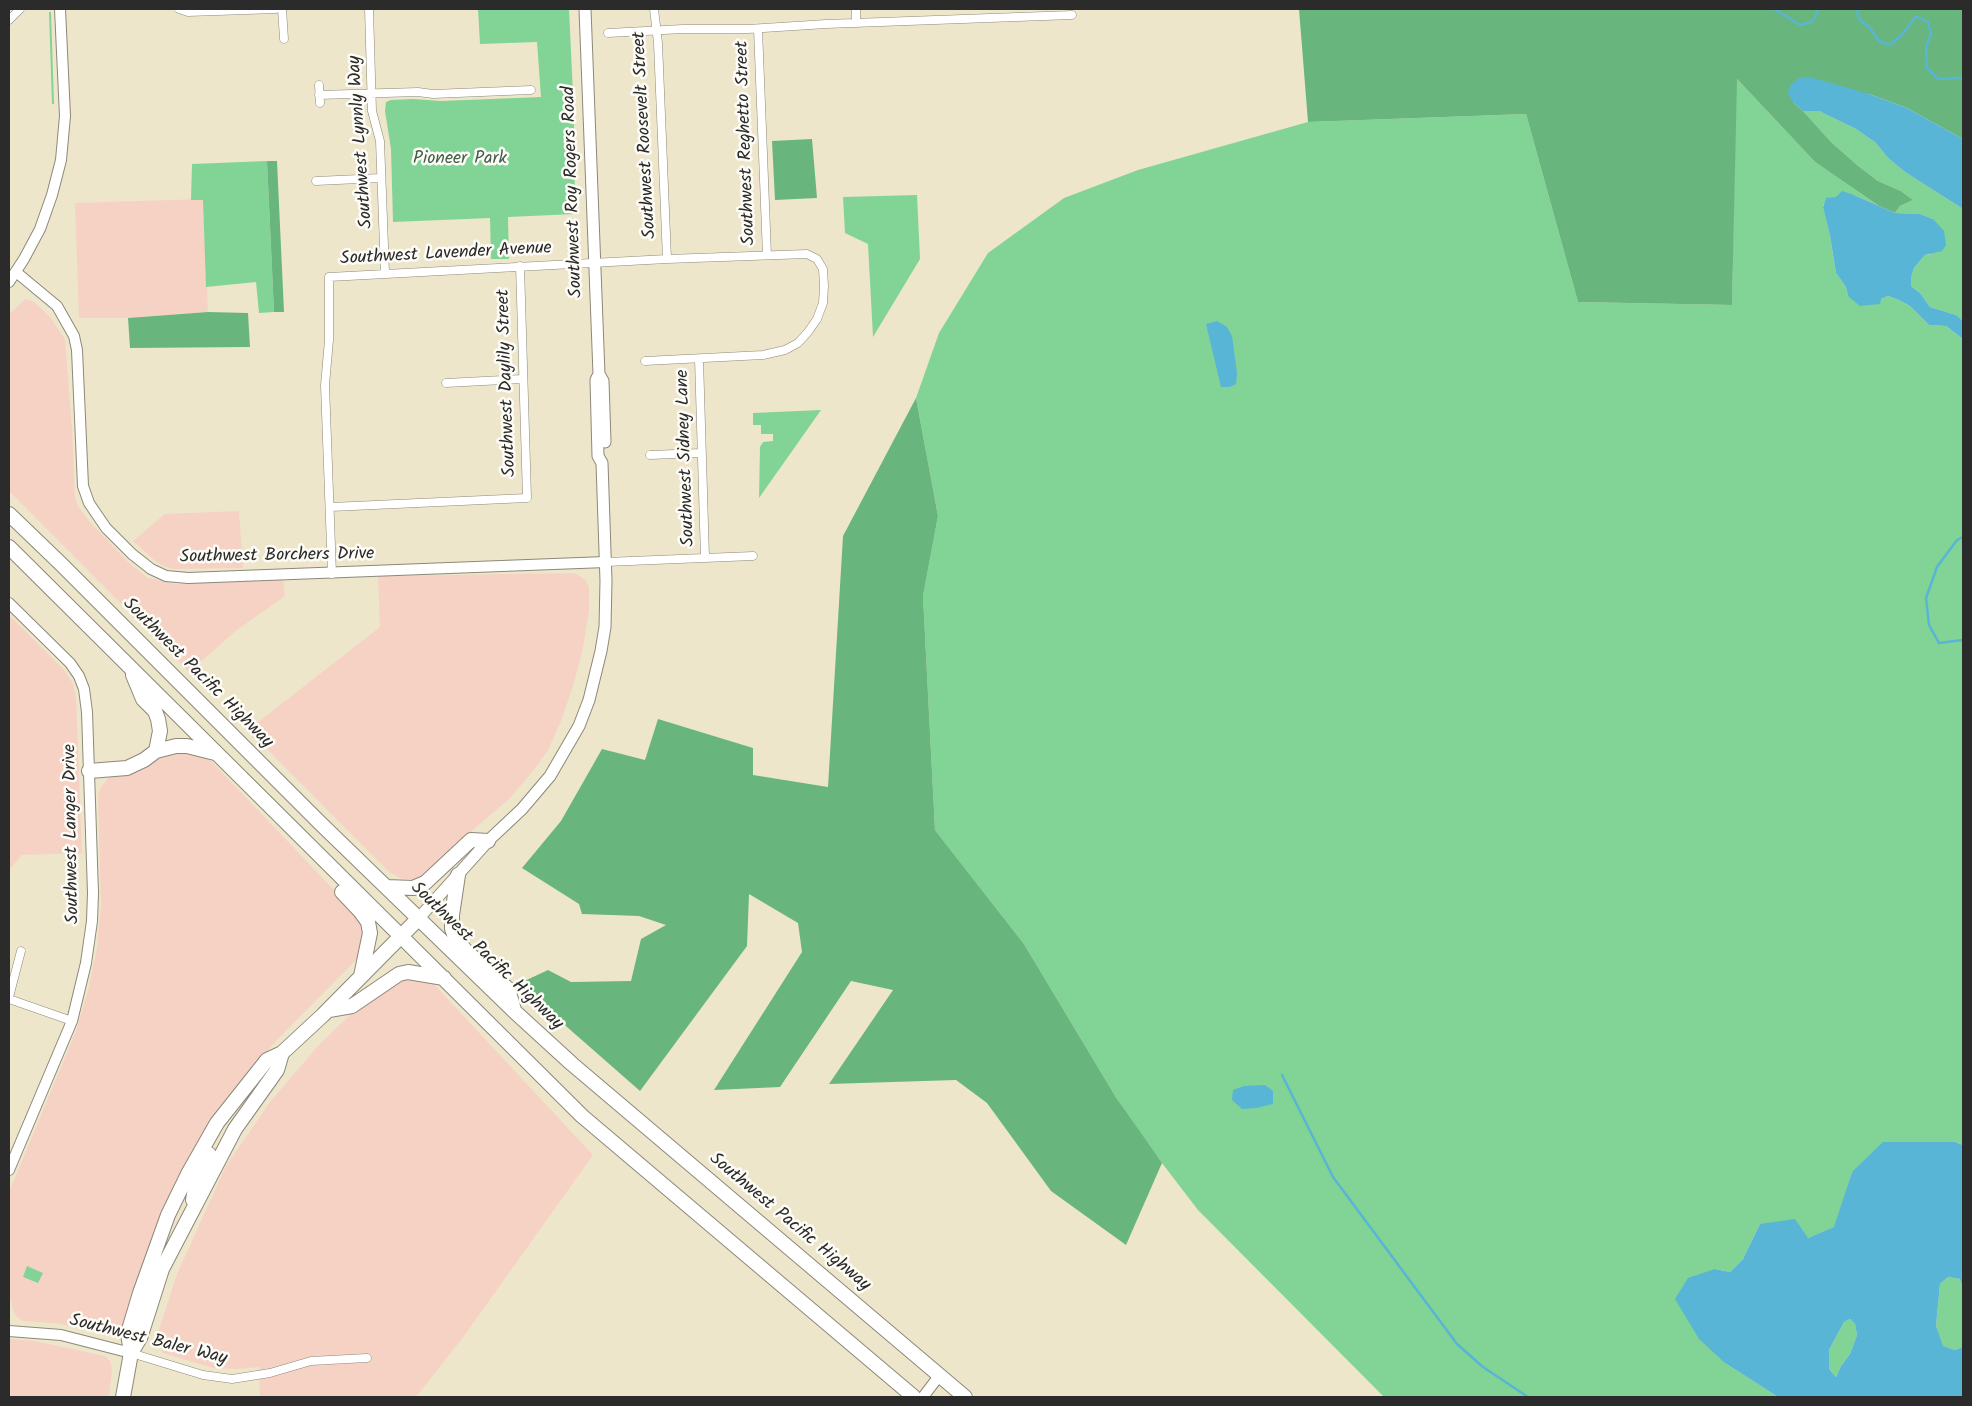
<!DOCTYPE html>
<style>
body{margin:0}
#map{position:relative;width:1972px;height:1406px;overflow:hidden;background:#eee6ca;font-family:Kalam,sans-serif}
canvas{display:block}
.frame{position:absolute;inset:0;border:10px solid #2b2b2b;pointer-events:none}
</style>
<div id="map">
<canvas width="1972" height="1406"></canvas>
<div class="frame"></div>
</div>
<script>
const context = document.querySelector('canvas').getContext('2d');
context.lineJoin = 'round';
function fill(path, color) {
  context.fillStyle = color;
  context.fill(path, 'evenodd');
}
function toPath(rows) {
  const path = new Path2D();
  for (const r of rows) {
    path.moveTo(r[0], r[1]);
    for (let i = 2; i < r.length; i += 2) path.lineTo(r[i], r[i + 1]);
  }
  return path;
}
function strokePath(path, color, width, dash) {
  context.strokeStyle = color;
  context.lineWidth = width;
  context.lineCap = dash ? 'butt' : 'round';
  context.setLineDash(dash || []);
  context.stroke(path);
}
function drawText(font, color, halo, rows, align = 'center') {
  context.font = font + ' Kalam,sans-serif';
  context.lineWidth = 5;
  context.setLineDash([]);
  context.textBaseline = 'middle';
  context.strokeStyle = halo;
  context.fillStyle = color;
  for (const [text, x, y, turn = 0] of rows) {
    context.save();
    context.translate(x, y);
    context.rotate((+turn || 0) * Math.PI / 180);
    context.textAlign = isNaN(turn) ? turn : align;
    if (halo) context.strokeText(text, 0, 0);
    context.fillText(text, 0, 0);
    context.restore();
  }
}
fill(toPath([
 [203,199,208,312,128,318,79,318,75,203],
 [25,299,34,302,50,317,65,339,72,428,75,496,78,506,89,521,129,563,148,578,176,584,283,579,285,596,237,630,189,672,9,491,9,314],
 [239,511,243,568,174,569,163,566,154,560,133,541,165,514],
 [574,573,585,579,589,587,589,611,583,648,574,683,561,721,548,750,534,770,508,800,474,829,422,879,402,879,389,872,248,730,380,627,378,576],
 [9,615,66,672,73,684,76,698,82,853,22,855,9,870],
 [172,751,201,754,210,760,357,914,366,934,362,954,274,1043,247,1076,156,1229,140,1272,125,1321,118,1333,112,1336,104,1335,77,1327,53,1323,23,1321,17,1317,13,1310,9,1291,9,1192,76,1031,88,991,97,947,101,904,98,796,100,788,109,777,140,770],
 [393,973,430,980,593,1155,464,1336,416,1397,260,1397,259,1367,237,1369,213,1368,163,1353,156,1339,177,1274,226,1166,270,1102,318,1046],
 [9,1339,35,1341,105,1356,110,1361,112,1369,109,1397,9,1397]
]), '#f6d2c5');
fill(toPath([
 [478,9,569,9,574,116,575,214,508,217,509,259,491,259,490,218,393,222,391,149,385,111,386,102,391,100,413,99,441,101,541,97,537,42,480,44],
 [49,12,51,12,54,104,52,104],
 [1736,78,1815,162,1879,206,1854,195,1826,199,1823,206,1830,236,1836,273,1846,287,1848,296,1881,299,1888,296,1899,300,1910,306,1929,325,1946,326,1963,339,1963,1145,1955,1142,1852,1172,1835,1227,1808,1238,1760,1224,1743,1259,1730,1272,1715,1269,1725,1363,1778,1397,1384,1397,1198,1210,1132,1124,1024,944,935,830,923,596,938,516,916,398,939,333,988,253,1064,198,1138,170,1308,122,1526,114,1578,302,1732,305],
 [1803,111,1819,111,1856,129,1876,143,1888,158,1905,172,1963,209,1963,321,1956,315,1930,307,1920,293,1911,286,1911,278,1914,268,1925,255,1931,254,1933,219,1920,214,1895,213,1900,206,1913,200,1901,191,1878,181,1857,165,1831,142],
 [267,161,274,312,259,313,256,282,206,287,203,200,191,200,192,164],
 [917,195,920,259,873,337,868,244,845,233,843,197],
 [821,410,759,498,760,447,763,442,773,441,773,434,761,434,761,425,753,425,753,413],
 [27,1266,43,1273,38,1283,23,1277],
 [1948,1277,1960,1279,1963,1289,1963,1347,1955,1350,1942,1346,1936,1326,1940,1284],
 [1850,1319,1855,1324,1857,1335,1850,1354,1841,1366,1836,1377,1829,1369,1829,1350,1844,1322]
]), '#81d495');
fill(toPath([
 [1299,9,1963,9,1963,139,1907,108,1869,94,1793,102,1803,111,1831,142,1857,165,1878,181,1901,191,1913,200,1900,206,1895,213,1879,206,1815,162,1737,79,1732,305,1578,302,1526,114,1308,122],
 [812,139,817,198,775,200,772,141],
 [267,161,277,161,284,312,274,312],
 [208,312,248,313,250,347,130,348,128,318],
 [916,398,938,516,923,596,935,830,1024,944,1117,1099,1162,1163,1126,1245,1051,1191,987,1103,956,1080,829,1084,893,990,851,981,780,1087,714,1090,802,952,798,923,749,894,747,946,640,1091,518,984,548,970,571,982,631,981,641,939,666,925,639,916,582,914,579,904,522,868,561,821,602,749,645,760,658,719,753,748,753,775,828,787,843,536]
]), '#68b67e');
fill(toPath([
 [1810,77,1869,94,1907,108,1963,139,1963,209,1905,172,1888,158,1876,143,1856,129,1819,111,1803,111,1793,102,1788,94,1790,86,1799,78],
 [1842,191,1854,195,1895,213,1920,214,1933,219,1944,231,1946,245,1942,251,1925,255,1914,268,1911,278,1911,286,1920,293,1930,307,1956,315,1963,321,1963,339,1946,326,1929,325,1910,306,1899,300,1888,296,1881,299,1880,304,1860,306,1848,296,1846,287,1836,273,1830,236,1823,207,1826,198,1836,197],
 [1217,321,1227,327,1232,336,1237,373,1236,384,1230,387,1221,387,1206,324],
 [1265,1085,1273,1091,1273,1104,1256,1108,1242,1109,1232,1100,1233,1090,1244,1086],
 [1883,1142,1955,1142,1963,1145,1963,1289,1960,1279,1948,1277,1940,1284,1936,1326,1943,1346,1955,1350,1963,1347,1963,1397,1778,1397,1725,1363,1699,1339,1675,1299,1688,1278,1715,1269,1730,1272,1743,1259,1760,1224,1795,1219,1808,1238,1834,1227,1852,1172],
 [1850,1319,1855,1324,1857,1335,1850,1354,1841,1366,1836,1377,1829,1369,1829,1350,1844,1322]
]), '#58b5d6');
strokePath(toPath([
 [1774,9,1800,25,1812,22,1819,9],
 [1857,9,1859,19,1870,28,1879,41,1890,45,1902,35,1916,16,1928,22,1931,34,1926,47,1927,68,1938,79,1963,78],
 [1963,537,1957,540,1937,567,1926,598,1929,625,1939,643,1963,640],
 [1282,1075,1333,1177,1457,1344,1483,1367,1528,1397]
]), '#58b5d6', 2.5);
const street = toPath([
 [179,9,188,12,276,9],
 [282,9,284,39],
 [369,9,372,111,380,141,385,273],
 [654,9,658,43,667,259],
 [856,9,856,23],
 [9,20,20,9],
 [758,29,767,255],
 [608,33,683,29,748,29,826,24,1072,15],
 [319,85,320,103],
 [319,95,418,92,433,94,531,90],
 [316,181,381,178],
 [699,359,705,558],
 [446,383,522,379],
 [650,455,701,453],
 [331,507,527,498,520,266],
 [606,562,753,556],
 [332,574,325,385,329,340,329,277,667,259,807,254,817,259,823,269,824,286,823,303,817,319,808,332,798,343,785,350,763,355,645,361],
 [9,997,21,951],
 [9,999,72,1021],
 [131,1353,203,1375,232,1379,270,1373,311,1361,367,1358]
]);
const secondary = toPath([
 [16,272,57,306,74,336,77,350,83,486,89,503,106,528,132,554,151,569,166,576,188,578,606,562],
 [9,282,24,259,40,229,52,195,61,160,65,116,60,9],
 [9,603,70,663,79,676,84,689,87,712,93,893,92,921,86,963,72,1021,9,1170],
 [9,1331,61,1335,131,1353],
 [923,1397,939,1376]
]);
const primary = toPath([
 [599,374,603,381,605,442],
 [418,919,489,840,522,809,550,776,579,726,589,700,601,651,605,627,606,581,602,463,598,456,596,380,599,374,585,9]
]);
const highway = toPath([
 [9,514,61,564,319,822,514,1011,572,1064,965,1397],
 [9,547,582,1116,914,1397],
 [133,675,143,699,155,711,158,719,160,731,156,751],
 [89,771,127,768,144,760,156,751,176,746,187,746,215,753],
 [458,875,452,915,452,929,456,939,466,951,508,989,514,1010],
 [386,887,413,888,425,883,471,840,488,841],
 [342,892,360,911,368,922,370,933,361,976],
 [329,1010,352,1006,399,974,408,972,444,978],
 [193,1200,196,1183,209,1154],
 [131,1353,128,1333,140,1293,168,1215,188,1174,217,1123,267,1060,282,1053,323,1015,418,919],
 [123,1397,131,1353,140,1338,162,1269,235,1129,277,1070,282,1053]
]);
strokePath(street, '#8c887a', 9);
strokePath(secondary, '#8c887a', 12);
strokePath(primary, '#8c887a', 13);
strokePath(highway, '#8c887a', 16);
strokePath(street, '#fff', 8);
strokePath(secondary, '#fff', 10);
strokePath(primary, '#fff', 11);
strokePath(highway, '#fff', 14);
drawText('18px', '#2b2b2b', '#fdfcf7', [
 ["Southwest Roosevelt Street",646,135,-93],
 ["Southwest Lynnly Way",362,142,-94],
 ["Southwest Reghetto Street",747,143,-92],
 ["Southwest Roy Rogers Road",574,192,-92],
 ["Southwest Lavender Avenue",446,255,-3],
 ["Southwest Daylily Street",508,383,-92],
 ["Southwest Sidney Lane",687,458,-92],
 ["Southwest Borchers Drive",277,557,-1],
 ["Southwest Pacific Highway",197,674,45],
 ["Southwest Langer Drive",73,834,-91],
 ["Southwest Pacific Highway",486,957,44],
 ["Southwest Pacific Highway",789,1223,40],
 ["Southwest Baler Way",148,1341,14]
]);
drawText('18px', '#455e4b', '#fdfcf7', [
 ["Pioneer Park",460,160]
]);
</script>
